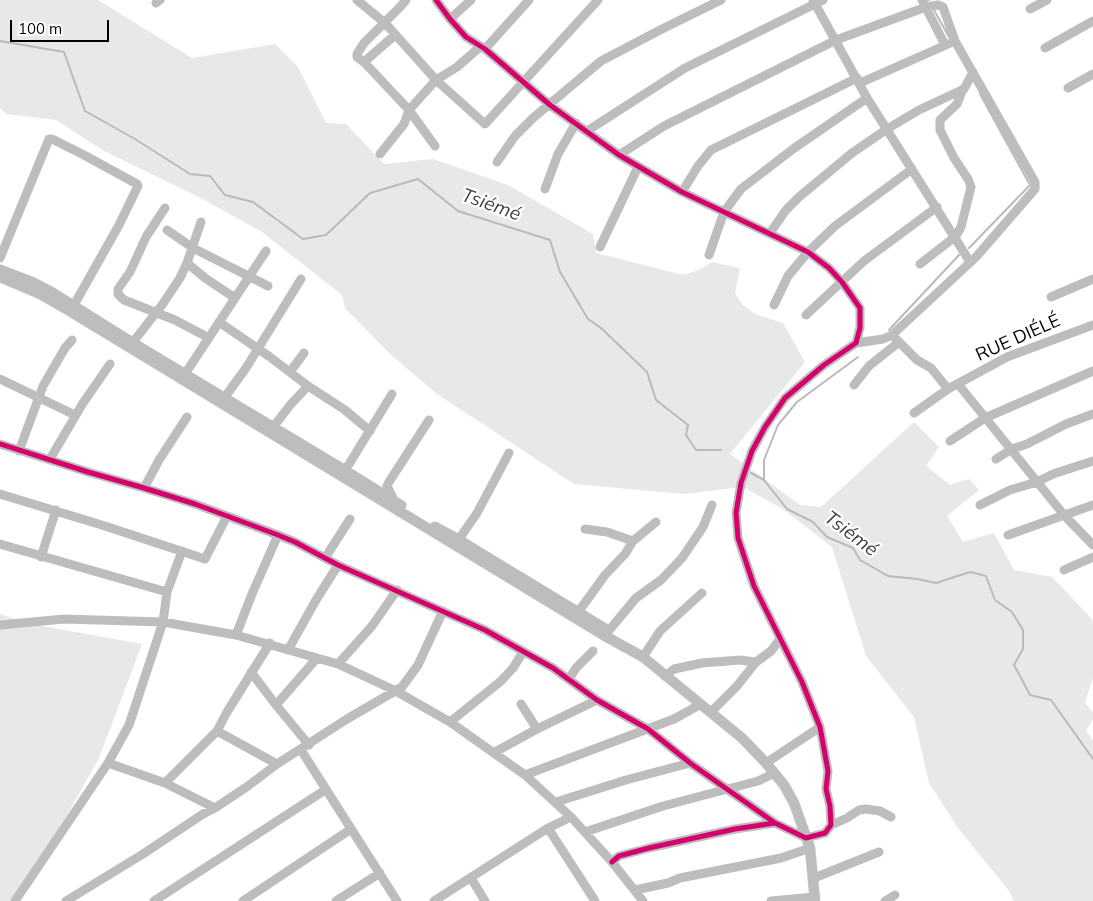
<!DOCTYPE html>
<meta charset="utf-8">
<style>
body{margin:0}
#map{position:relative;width:1093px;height:901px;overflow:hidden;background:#fff;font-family:Mulish,sans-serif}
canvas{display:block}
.scale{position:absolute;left:10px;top:20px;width:99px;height:22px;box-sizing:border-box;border:2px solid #000;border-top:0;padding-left:6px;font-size:15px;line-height:18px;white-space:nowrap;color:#000;-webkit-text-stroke:4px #fff;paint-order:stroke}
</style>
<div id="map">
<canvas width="1093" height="901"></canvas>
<div class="scale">100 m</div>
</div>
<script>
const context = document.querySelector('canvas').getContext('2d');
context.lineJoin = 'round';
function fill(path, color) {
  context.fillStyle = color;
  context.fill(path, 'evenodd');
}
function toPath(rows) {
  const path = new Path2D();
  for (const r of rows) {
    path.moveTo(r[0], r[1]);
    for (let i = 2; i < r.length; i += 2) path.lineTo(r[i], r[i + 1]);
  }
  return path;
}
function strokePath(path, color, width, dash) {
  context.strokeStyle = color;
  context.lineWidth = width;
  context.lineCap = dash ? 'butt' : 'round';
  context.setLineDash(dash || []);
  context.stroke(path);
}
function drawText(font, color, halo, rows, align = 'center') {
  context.font = font + ' Mulish,sans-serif';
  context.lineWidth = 4.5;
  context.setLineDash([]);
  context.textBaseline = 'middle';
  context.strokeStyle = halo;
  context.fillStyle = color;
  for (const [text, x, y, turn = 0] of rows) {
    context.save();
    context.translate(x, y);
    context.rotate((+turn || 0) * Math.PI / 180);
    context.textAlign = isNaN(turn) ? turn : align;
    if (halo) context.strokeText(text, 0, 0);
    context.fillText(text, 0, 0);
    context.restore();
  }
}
fill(toPath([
 [0,0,98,0,192,58,275,44,298,67,326,123,346,124,384,164,433,159,508,185,593,234,596,253,683,275,699,270,712,262,740,268,735,293,743,305,755,314,783,323,805,362,730,454,800,505,821,507,914,422,939,447,926,466,950,485,969,479,979,490,947,516,963,542,994,533,1014,570,1052,577,1092,619,1093,626,1093,678,1085,702,1093,713,1093,719,1086,731,1093,740,1093,901,1014,901,1009,891,958,828,929,783,914,717,866,656,832,547,783,509,743,487,684,494,574,484,437,394,390,354,345,308,342,295,262,232,197,196,104,151,56,120,7,114,0,108],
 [0,614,31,624,142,644,99,758,62,824,10,901,0,901]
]), '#e8e8e8');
strokePath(toPath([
 [928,0,929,0],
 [934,10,949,37],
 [0,41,64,52,85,111,135,139,190,174,210,176,225,195,253,202,303,239,326,235,370,193,418,179,458,211,550,240,560,272,588,319,601,328,647,372,656,400,688,425,686,435,696,450,721,450],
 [969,248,1030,185,980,94],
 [889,330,959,255],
 [751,473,764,480,787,509,813,522,827,537,853,548,860,560,888,576,917,579,936,583,970,572,986,576,995,600,1012,612,1023,630,1023,649,1014,665,1030,695,1051,700,1093,759],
 [764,479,764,460,778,425,797,402,858,357]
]), '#bababa', 2);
const major = toPath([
 [0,277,40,294,68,310,605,636,643,657,742,738,766,763,784,785,794,803,810,848,815,901]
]);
strokePath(major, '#dbdbdb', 11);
strokePath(toPath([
 [357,0,385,23,436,80,485,124,598,0],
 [406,0,400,7,364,43,357,54,357,57,364,62,409,110,435,146],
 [436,0,450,19,466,37,485,49,550,105,619,155,682,192,808,252,829,268,842,282,860,308,860,328,856,343,824,365,785,398,765,427,752,451,741,483,736,513,738,538,754,586,802,682,820,727,828,771,826,789,830,806,831,825,825,833,806,838,775,823,735,829,649,848,619,856,612,862],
 [813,0,867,98,970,262],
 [922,0,945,45],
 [156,3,160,0],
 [1030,9,1047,0],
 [450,19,471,0],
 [1045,48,1093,21],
 [485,49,529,0],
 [364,62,395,35],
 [860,83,955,41],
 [1068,88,1093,74],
 [587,131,685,68,823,0],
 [380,154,404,124,409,110,436,80,457,67,481,46],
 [619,155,664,126,836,40,926,7,938,5,943,7,955,41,1035,182,1035,189,976,257,892,335,883,339,856,343],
 [497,162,515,136,533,118,601,61,662,29,721,0],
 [545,189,558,154,576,123],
 [682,192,698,166,711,150,857,78],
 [165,208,146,237,130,272,118,289,118,294,124,300,175,320,209,338],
 [167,230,193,248,268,286],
 [770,233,786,210,799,197,852,153,887,129,919,110,964,89,973,72],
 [600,247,638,167],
 [709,255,724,212,741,189,793,149,867,98],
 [0,258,49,139,52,139,84,155,137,184,138,186,119,225,74,305],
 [187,263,205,278,235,298],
 [920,264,956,236,961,227,971,187,968,179,954,158,940,130,940,120,957,104,963,89],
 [0,269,34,282,53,292,133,342,346,470,402,505,399,512],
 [1051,297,1093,279],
 [774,305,788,276,808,252,835,226,912,169],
 [806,315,864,261,937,207],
 [219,322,270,357,308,386,345,410,370,431],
 [892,335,917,360,931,368,948,389],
 [130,346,162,305,180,278,187,263,201,222],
 [290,372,304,353],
 [183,377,266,251],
 [0,379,75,415],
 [958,384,1064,515,1093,545],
 [854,385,869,366,899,342],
 [222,401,246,368,301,279],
 [914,413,948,389,1007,357,1093,325],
 [271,430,291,404,308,386],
 [950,441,985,418,1093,371],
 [0,444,88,472,144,488,195,504,278,535,295,542,338,565,485,630,553,668,597,700,648,729,690,763,775,823],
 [19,451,43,386,65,348,72,340],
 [50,459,83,403,110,364],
 [996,459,1012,449,1027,444,1066,424,1093,414],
 [343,474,392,394],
 [144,488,159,460,187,417],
 [0,494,105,526,205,559,227,516],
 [393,498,387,486,389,482,429,420],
 [980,505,1010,490,1037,482,1053,474,1093,461],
 [429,529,435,526,459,539,609,630],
 [585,529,607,532,633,541],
 [1008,535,1093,505],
 [459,539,477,513,509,453],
 [0,544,167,592],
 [41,557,56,510],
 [325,558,350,519],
 [1064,570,1093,557],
 [579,611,605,575,625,554,633,541,656,522],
 [0,625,64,619,163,622,236,635,338,664,394,690,450,722,525,775,571,817,612,862,643,901],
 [606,634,636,598,661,580,682,558,703,527,712,505],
 [236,635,252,594,278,535],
 [288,650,316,600,338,565],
 [643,657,660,631,702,593],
 [338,664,372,626,397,590],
 [251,672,276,705,309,745],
 [665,676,674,669,702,663,740,660,756,662],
 [569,679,576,668,593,651],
 [521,704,537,729],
 [276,705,317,658],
 [711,712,737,686,756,662,771,651,780,639],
 [450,722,501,681,513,668,523,652],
 [217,731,277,764],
 [301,750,397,901],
 [495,752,537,729,597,700],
 [108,763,165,783,215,808],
 [766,763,820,727],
 [525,775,674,719,701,704],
 [165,783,217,731,227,712,270,643],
 [556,802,626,780,690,763],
 [831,825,847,818,859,810,866,809,880,811,891,817],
 [548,828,595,901],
 [585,832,663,806,758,781,775,773],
 [471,878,485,901],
 [814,878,879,852],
 [635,890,668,883,680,878,781,858,810,848],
 [15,901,108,763,129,725,163,622,167,592,182,551],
 [66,901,143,854,203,814,215,808,248,786,277,764,347,719,402,687,418,665,443,611],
 [154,901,325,790],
 [243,901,351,829],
 [336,901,380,873],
 [434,901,548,828,571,817],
 [771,901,815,897],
 [885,901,895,895]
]), '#bdbdbd', 9);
strokePath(major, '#bdbdbd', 10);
strokePath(toPath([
 [436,0,450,19,466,37,485,49,550,105,619,155,682,192,808,252,829,268,842,282,860,308,860,328,856,343,824,365,785,398,765,427,752,451,741,483,736,513,738,538,754,586,802,682,820,727,828,771,826,789,830,806,831,825,825,833,806,838,775,823,735,829,649,848,619,856,612,862],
 [0,444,88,472,144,488,195,504,278,535,295,542,338,565,485,630,553,668,597,700,648,729,690,763,775,823]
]), '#d6006c', 5);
drawText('18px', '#000', '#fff', [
 ["RUE DIÉLÉ",1018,338,-24]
]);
drawText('italic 19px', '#3e3e3e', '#fff', [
 ["Tsiémé",491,205,20],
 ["Tsiémé",851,534,37]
]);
</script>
